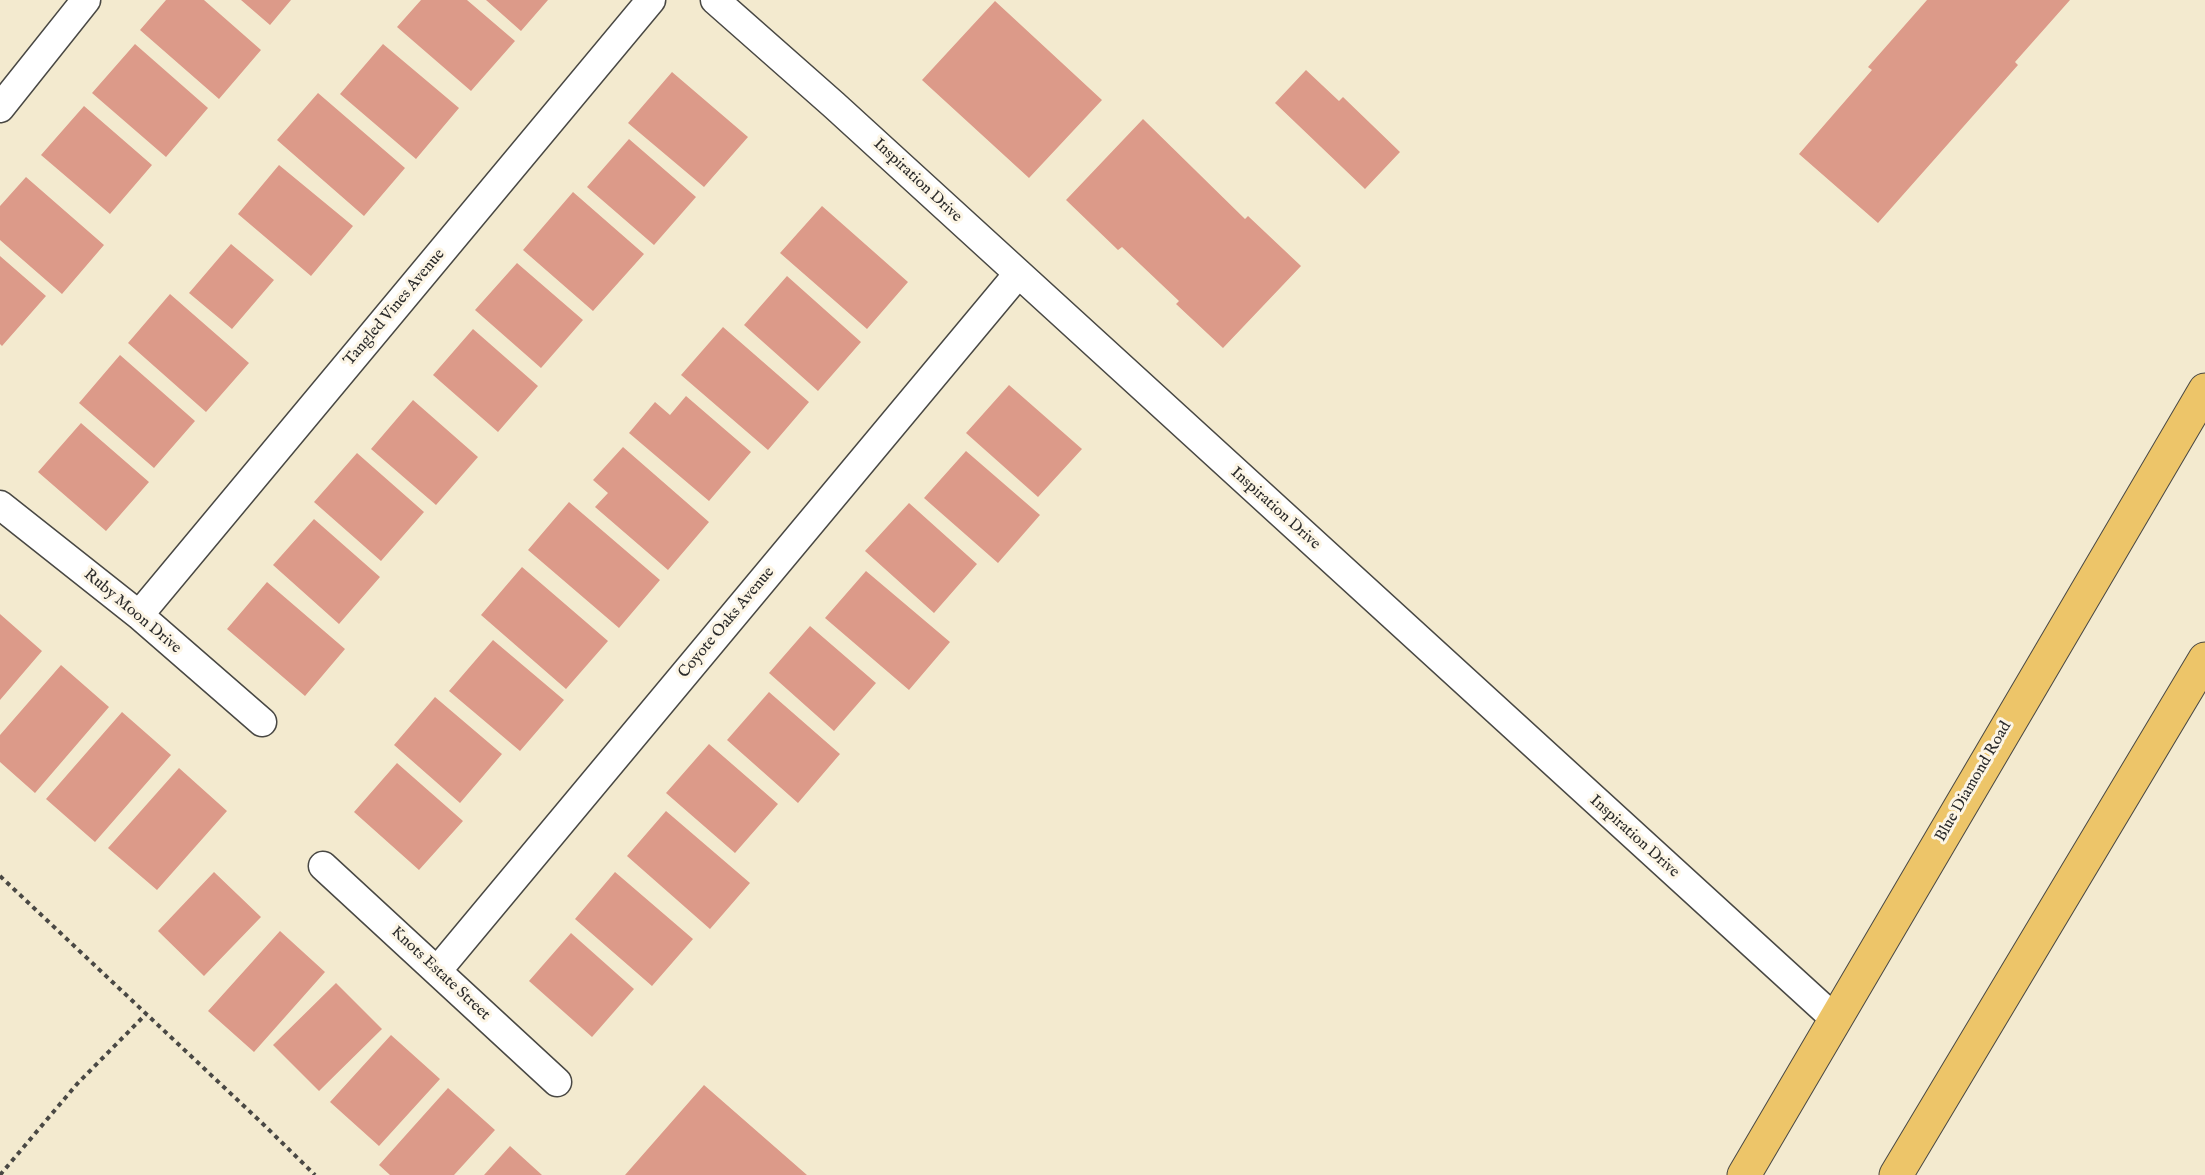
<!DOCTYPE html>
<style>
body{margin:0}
canvas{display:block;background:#f3eacf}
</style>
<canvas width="2205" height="1175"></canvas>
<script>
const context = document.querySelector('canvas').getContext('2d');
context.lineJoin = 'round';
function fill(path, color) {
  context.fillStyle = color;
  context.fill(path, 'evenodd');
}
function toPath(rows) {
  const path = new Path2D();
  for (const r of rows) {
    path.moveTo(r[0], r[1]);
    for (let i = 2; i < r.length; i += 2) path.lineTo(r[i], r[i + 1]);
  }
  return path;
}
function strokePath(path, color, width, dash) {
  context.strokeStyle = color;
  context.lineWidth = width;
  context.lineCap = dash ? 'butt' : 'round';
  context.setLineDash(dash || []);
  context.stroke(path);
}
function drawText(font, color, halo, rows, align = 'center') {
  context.font = font + ' "IM FELL English",serif';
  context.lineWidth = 6;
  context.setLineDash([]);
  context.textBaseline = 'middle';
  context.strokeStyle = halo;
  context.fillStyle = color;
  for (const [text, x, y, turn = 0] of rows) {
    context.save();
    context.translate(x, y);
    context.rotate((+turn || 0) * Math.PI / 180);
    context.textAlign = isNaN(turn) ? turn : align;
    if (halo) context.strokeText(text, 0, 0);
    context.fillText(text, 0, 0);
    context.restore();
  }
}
fill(toPath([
 [166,0,204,0,261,50,219,99,140,30],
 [241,0,291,0,270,25],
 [421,0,467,0,515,41,471,91,397,27],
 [486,0,548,0,521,31],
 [1927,0,2070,0,2015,62,2018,65,1878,223,1799,154,1872,70,1868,67],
 [995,1,1102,100,1029,178,922,80],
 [135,44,208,108,166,157,92,93],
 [383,44,459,108,416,159,340,94],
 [1306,70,1339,101,1343,97,1400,152,1365,189,1275,103],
 [672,72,748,137,704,187,628,123],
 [318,93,405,168,364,216,277,140],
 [84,106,152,165,110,214,41,155],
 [1143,119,1245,219,1248,216,1301,266,1223,348,1176,304,1179,301,1122,247,1118,250,1066,200],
 [629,139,696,197,654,245,587,187],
 [279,165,353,226,311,276,238,214],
 [26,177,104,245,62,294,0,240,0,206],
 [573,192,644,254,593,311,523,250],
 [822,206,908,282,867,329,780,253],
 [231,244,274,280,232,329,189,293],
 [0,256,46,296,2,346,0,344],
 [517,263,583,320,541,368,475,310],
 [787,276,861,342,818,391,744,325],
 [170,294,249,363,206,412,128,343],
 [723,327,809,402,768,450,681,375],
 [473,329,538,386,498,432,433,375],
 [120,355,195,421,154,468,79,403],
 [1009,385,1082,449,1038,497,966,433],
 [686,396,751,452,709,501,629,433,655,402,670,415],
 [413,400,478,457,436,505,371,449],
 [81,423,149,482,106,531,38,472],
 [623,447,709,522,668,570,595,507,608,493,593,480],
 [966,451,1040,515,998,563,924,498],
 [357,453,424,512,381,561,314,502],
 [569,502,660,580,619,628,528,550],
 [909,503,977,564,934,613,865,551],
 [314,519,380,577,339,624,273,565],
 [522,567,608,641,566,689,481,615],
 [866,571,950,642,909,690,825,618],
 [267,582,345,649,305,696,227,629],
 [0,614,42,651,0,700],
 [810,626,876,683,834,731,769,673],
 [493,640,564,700,520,751,449,691],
 [61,665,109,707,35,793,0,762,0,735],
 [769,692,840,754,798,803,727,740],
 [435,697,502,754,460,803,394,745],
 [122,712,171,755,95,842,46,799],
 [709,744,778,804,735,853,666,793],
 [397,763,463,821,419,870,354,812],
 [179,768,227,811,157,890,108,848],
 [666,811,750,883,710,929,627,856],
 [214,872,261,917,204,976,158,931],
 [615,872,693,939,652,986,575,919],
 [280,931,325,972,254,1052,208,1011],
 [571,933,634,989,592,1037,529,981],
 [336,983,382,1029,319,1091,273,1045],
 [391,1035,440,1079,379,1146,330,1102],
 [704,1085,807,1175,625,1175],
 [448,1088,495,1130,454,1175,390,1175,379,1165],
 [510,1146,542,1175,484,1175]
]), '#dc9a89');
const minor = toPath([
 [715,0,834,105,1835,1019],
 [0,108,86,0],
 [0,505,139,615,262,722],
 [139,615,651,0],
 [323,866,557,1082],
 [437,971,1018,274]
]);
const trunk = toPath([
 [1744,1175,2205,390],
 [1896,1175,2205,659]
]);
strokePath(minor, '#494844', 31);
strokePath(trunk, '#494844', 35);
strokePath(toPath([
 [0,876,263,1124,315,1175],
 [0,1175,77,1084,146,1014]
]), '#494844', 4, [4.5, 4.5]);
strokePath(minor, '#fff', 28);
strokePath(trunk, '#edc569', 33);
drawText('16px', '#2b2b2b', '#fcf5e5', [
 ["Inspiration Drive",917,181,43],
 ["Tangled Vines Avenue",395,308,-50],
 ["Inspiration Drive",1275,509,42],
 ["Ruby Moon Drive",132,612,40],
 ["Coyote Oaks Avenue",727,623,-50],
 ["Blue Diamond Road",1974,782,-60],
 ["Inspiration Drive",1634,837,42],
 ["Knots Estate Street",440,974,43]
]);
</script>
